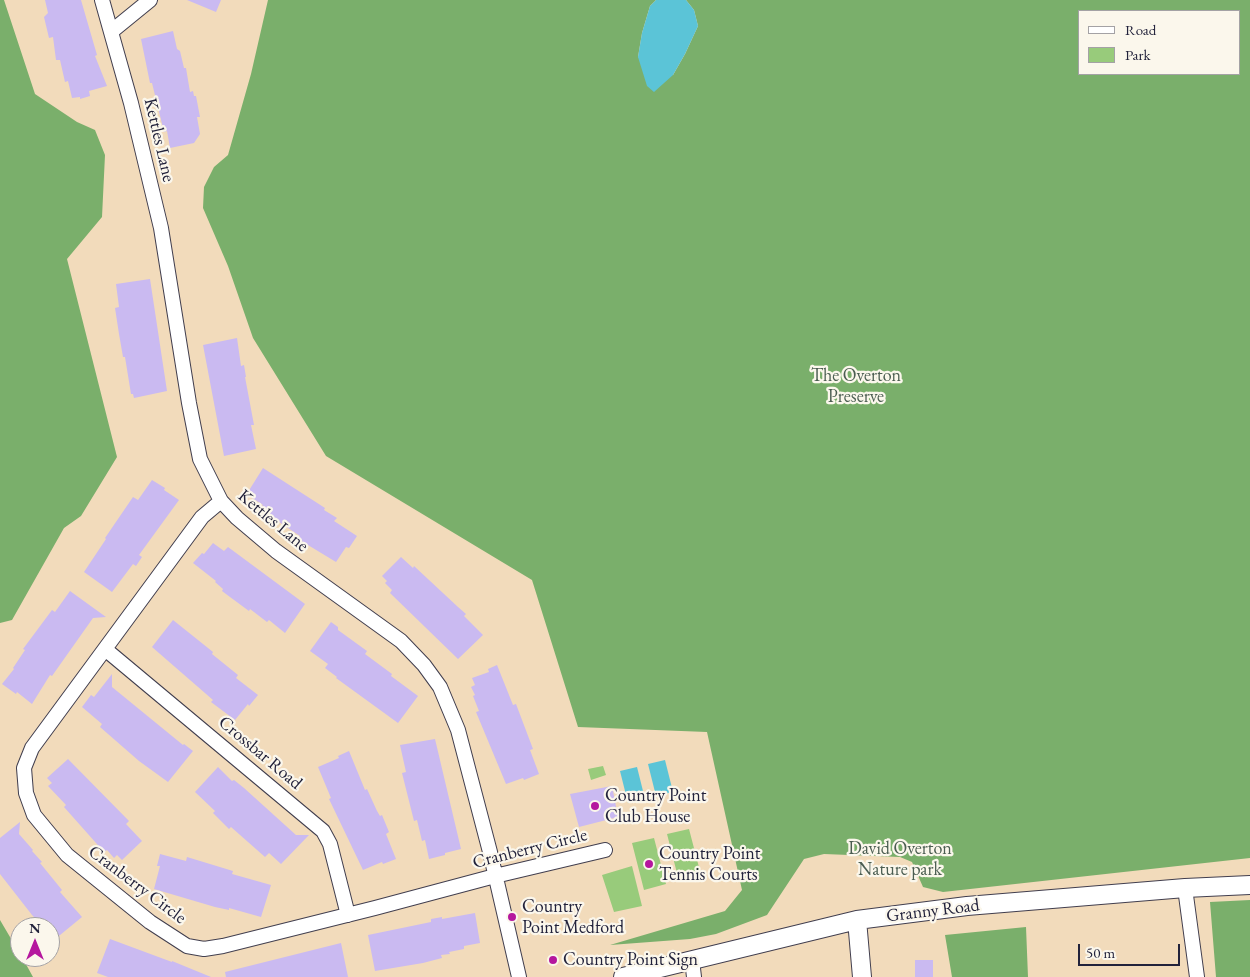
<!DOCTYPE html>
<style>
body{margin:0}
#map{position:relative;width:1250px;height:977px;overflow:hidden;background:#f2dbbb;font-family:"EB Garamond",serif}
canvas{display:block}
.legend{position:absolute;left:1078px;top:10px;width:162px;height:65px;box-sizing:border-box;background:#fbf7ec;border:1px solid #a4a2a5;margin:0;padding:6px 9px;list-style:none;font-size:15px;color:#22223b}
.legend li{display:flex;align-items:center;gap:10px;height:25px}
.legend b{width:25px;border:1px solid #a4a2a5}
.north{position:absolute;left:10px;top:917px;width:50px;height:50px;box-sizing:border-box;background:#fbf7ec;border:1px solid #a4a2a5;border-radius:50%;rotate:0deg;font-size:14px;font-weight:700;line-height:20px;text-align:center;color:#22223b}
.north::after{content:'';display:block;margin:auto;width:18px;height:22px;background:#b5179e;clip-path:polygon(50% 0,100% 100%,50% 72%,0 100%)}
.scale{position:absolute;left:1078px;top:944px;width:102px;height:22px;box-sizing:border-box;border:2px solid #22223b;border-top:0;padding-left:6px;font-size:15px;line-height:18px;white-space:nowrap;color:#22223b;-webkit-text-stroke:4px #fbf7ec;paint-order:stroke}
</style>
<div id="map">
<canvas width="1250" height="977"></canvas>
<ul class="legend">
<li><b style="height:6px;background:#fff"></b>Road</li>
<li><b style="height:14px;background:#98cb7b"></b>Park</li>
</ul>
<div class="north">N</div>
<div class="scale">50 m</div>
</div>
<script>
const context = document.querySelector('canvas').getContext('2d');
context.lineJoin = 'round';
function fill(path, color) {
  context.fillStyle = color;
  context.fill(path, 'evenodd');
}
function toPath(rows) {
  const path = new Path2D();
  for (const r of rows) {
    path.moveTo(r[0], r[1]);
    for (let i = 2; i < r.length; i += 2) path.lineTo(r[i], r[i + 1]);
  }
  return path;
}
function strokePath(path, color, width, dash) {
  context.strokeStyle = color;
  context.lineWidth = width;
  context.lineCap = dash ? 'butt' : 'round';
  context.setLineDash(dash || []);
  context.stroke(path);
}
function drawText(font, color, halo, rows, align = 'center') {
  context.font = font + ' "EB Garamond",serif';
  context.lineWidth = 4.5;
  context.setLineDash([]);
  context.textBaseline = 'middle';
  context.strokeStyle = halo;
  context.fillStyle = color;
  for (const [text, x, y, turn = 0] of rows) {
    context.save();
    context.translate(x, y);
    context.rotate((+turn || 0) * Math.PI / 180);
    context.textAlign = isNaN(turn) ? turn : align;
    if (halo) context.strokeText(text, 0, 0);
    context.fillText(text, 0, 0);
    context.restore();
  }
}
fill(toPath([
 [603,766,606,775,591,780,588,769],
 [689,829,701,875,679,881,667,834],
 [654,838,666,884,644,890,632,843],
 [632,866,642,906,614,912,602,875]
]), '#98cb7b');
fill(toPath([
 [0,0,4,0,35,94,77,122,95,130,105,155,102,217,67,259,117,457,81,516,64,528,12,620,0,623],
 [268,0,656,0,650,6,642,33,638,57,673,75,685,54,698,26,694,10,686,0,1250,0,1250,858,943,892,923,887,912,862,900,857,824,854,804,859,767,915,716,934,690,939,610,945,725,911,742,890,707,732,578,727,532,580,326,456,253,338,228,266,203,208,204,187,214,167,228,155,251,74],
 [1079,11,1239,11,1239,74,1079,74],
 [1250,900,1250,977,1216,977,1210,902],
 [0,920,20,954,20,957,22,957,33,977,0,977],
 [1026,927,1028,977,952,977,945,935]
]), '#7aaf6b');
fill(toPath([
 [656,0,686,0,694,10,698,26,685,54,673,75,654,92,647,86,638,57,642,33,650,6],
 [665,760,673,792,656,796,648,764],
 [637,767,645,799,628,803,620,771]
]), '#5bc4d7');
fill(toPath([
 [45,0,81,0,97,55,95,56,107,86,89,91,90,96,80,99,80,97,72,98,68,81,65,82,60,60,56,60,53,37,49,38,44,17,48,13],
 [187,0,221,0,216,12],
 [173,31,177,49,180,51,184,68,186,68,190,92,193,91,194,96,196,96,200,117,197,117,200,134,194,143,170,148,167,131,164,132,152,83,150,83,141,39],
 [150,279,167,391,134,398,133,394,131,394,125,357,123,357,119,334,115,308,119,307,116,284],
 [237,338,241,366,244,365,246,377,245,377,254,425,251,425,256,449,224,456,203,345],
 [263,468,325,508,324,510,337,518,334,521,357,536,349,548,346,547,336,562,298,539,300,536,270,516,271,515,261,508,263,505,252,498,254,495,248,492],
 [152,480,165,488,164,490,179,500,139,555,142,557,136,566,133,564,112,592,84,572,106,539,105,538,133,497,138,500],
 [213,543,224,551,228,547,305,604,285,633,269,620,267,622,250,609,249,611,230,597,222,591,223,589,215,582,216,581,193,563,202,553,204,554],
 [401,557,413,568,414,566,458,607,466,614,464,616,483,635,458,659,390,593,392,590,385,583,387,581,382,576],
 [70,591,106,617,93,618,52,676,50,675,32,704,17,692,16,694,2,684,14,669,13,668,25,650,23,649,52,610,55,612],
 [173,620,213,652,212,654,238,675,236,678,258,695,249,706,248,704,235,720,211,702,213,700,152,647],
 [331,622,338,627,338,630,367,651,365,654,392,674,391,676,418,696,398,723,336,678,337,677,325,668,328,664,310,651],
 [497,665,513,705,516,704,533,749,530,750,539,774,524,780,523,778,506,784,476,712,479,711,473,696,475,695,471,687,475,685,472,678,489,672,488,669],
 [112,674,112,687,183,745,184,744,193,751,168,782,139,761,100,727,102,724,82,707,91,695,94,697],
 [435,739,461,849,445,853,445,855,429,859,425,840,422,841,417,820,414,821,402,773,406,772,400,745],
 [349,751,365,790,367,789,377,811,380,816,382,815,389,832,386,834,396,859,383,864,382,862,363,870,329,799,331,798,318,767,339,758,338,756],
 [68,759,129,821,126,824,142,841,122,860,117,855,114,858,107,850,104,852,64,807,66,805,48,786,52,783,47,778],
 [218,767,232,781,234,780,244,788,296,835,309,835,281,864,269,853,265,857,231,827,229,829,213,813,215,811,195,792],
 [612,786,618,817,579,827,570,794],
 [20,822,19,834,33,850,32,851,42,862,40,863,62,890,60,892,82,917,54,940,50,934,50,927,44,927,32,915,0,874,0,838],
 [160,854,186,861,187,857,233,871,232,874,271,885,261,917,229,908,229,910,215,907,154,889,160,866,157,866],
 [475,913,480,943,464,946,464,949,449,952,450,954,441,955,442,958,423,963,375,971,368,935,431,922,431,919,442,917,442,919],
 [110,939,172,962,172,961,211,977,108,977,97,973],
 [341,943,348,977,226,977,225,972],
 [915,960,933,960,933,977,915,977]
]), '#cabaf1');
const minor = toPath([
 [102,0,131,103,161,228,189,403,200,459,221,501,237,518,276,551,401,641,424,665,440,687,458,730,490,852,519,977],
 [112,31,150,0],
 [221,501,202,517,32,748,24,768,26,793,34,815,67,855,150,922,187,946,204,949,223,946,375,908,495,876,605,850],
 [105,649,323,831,330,844,348,915],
 [1185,888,1197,977],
 [692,960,694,977]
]);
const tertiary = toPath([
 [857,920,862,977],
 [623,977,857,920,967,906,1185,888,1250,885]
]);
strokePath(minor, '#413e4e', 16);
strokePath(tertiary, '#413e4e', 20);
strokePath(minor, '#fff', 14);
strokePath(tertiary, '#fff', 18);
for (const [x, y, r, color] of [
 [595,806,5,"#b5179e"],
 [649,864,5,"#b5179e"],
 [512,917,5,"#b5179e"],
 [553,960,5,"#b5179e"]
]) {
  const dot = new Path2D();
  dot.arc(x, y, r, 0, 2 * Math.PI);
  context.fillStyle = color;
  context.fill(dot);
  strokePath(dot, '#fbf7ec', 2);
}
drawText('18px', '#22223b', '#fbf7ec', [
 ["Kettles Lane",159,140,77],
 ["Kettles Lane",273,521,40],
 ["Crossbar Road",260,753,40],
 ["Cranberry Circle",530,849,-14],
 ["Cranberry Circle",137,885,37],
 ["Granny Road",933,911,-7]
]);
drawText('18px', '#4b5d51', '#fbf7ec', [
 ["The Overton",856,376],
 ["Preserve",856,397],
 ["David Overton",900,849],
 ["Nature park",900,870]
]);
drawText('18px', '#22223b', '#fbf7ec', [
 ["Country Point",605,796],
 ["Club House",605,817],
 ["Country Point",659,854],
 ["Tennis Courts",659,875],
 ["Country",522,907],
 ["Point Medford",522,928],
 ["Country Point Sign",563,960]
], 'left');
</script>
